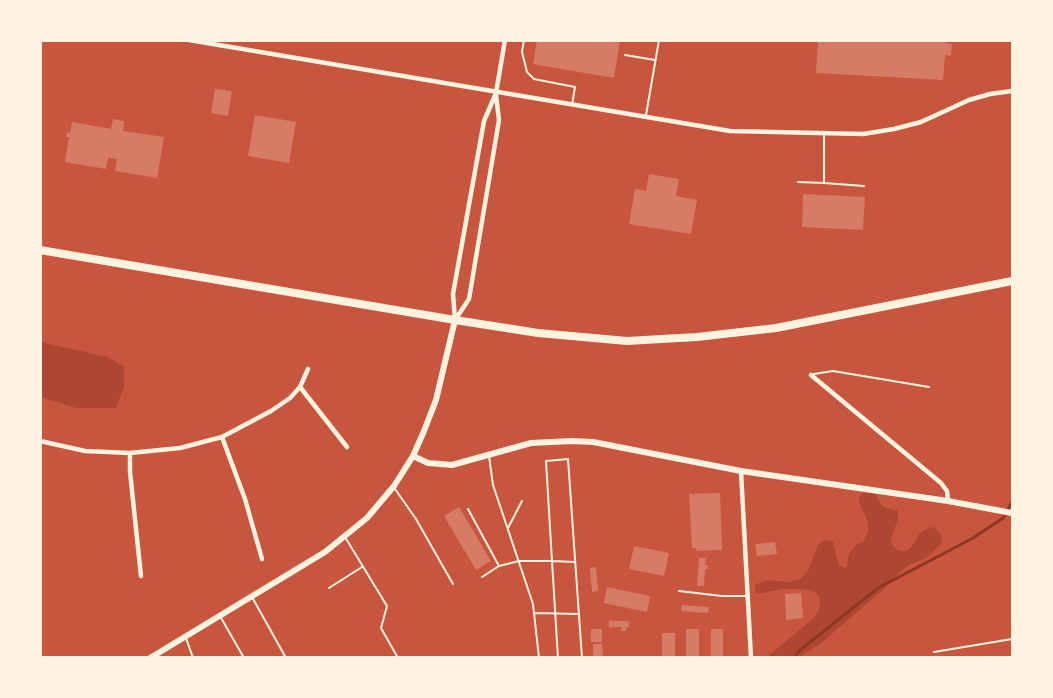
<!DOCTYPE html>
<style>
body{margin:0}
#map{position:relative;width:1053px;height:698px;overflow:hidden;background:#c8553d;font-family:Manrope,sans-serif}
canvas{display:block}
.frame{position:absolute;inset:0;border:42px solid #fff3e0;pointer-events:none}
</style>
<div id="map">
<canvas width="1053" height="698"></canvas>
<div class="frame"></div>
</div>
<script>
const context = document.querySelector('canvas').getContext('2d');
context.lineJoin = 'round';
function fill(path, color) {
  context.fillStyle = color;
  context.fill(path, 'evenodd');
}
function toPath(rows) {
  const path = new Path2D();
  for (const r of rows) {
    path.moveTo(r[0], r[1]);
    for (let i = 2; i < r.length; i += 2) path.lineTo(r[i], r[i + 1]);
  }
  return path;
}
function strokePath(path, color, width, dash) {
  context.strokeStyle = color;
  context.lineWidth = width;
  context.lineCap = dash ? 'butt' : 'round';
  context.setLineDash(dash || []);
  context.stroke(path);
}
fill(toPath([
 [41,342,107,357,124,366,124,386,116,408,76,408,41,397],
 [870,493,876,495,882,506,898,511,898,519,891,539,893,546,898,550,904,551,910,549,920,533,930,527,936,529,942,536,941,544,926,558,909,565,900,572,884,589,820,644,799,657,767,657,814,618,819,610,820,597,813,591,801,589,782,589,758,594,755,591,755,585,766,580,792,582,802,578,808,571,818,545,825,540,833,542,839,565,846,569,849,554,856,545,863,542,868,531,867,520,859,502,859,498,862,494]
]), '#ae4732');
strokePath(toPath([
 [794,658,799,651,878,588,973,538,1003,518,1012,502]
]), '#8f3625', 3);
fill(toPath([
 [537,40,620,40,614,78,533,64],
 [818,40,946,40,945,43,952,44,951,56,945,55,943,80,816,73],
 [215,89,232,91,228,116,211,113],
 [255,115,296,122,289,163,248,156],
 [113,119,124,121,123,131,164,137,157,178,115,171,117,159,108,158,106,169,65,162,69,137,66,137,67,132,70,133,72,122,111,129],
 [649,174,679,179,676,196,697,200,691,234,629,224,635,189,646,191],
 [803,194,865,197,863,230,802,227],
 [720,493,722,550,696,551,696,548,692,548,689,494],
 [459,507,491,561,476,570,444,516],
 [775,542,777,554,757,556,755,544],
 [634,546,669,553,664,576,629,569],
 [699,558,706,558,705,565,708,565,708,569,705,569,704,586,697,586],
 [596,567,598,591,592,592,590,568],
 [607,587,650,596,647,612,604,603],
 [801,593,803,618,786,620,785,594],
 [682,605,709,607,708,613,681,611],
 [609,621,629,621,629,627,626,627,626,631,621,631,621,627,609,627],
 [591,629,602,629,602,642,591,642],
 [686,629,699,629,699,658,686,658],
 [711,629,723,629,723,658,711,658],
 [662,633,675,633,675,658,662,658],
 [593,644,602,644,603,658,593,658]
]), '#d67c66');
strokePath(toPath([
 [524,40,522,52,527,72,534,79,575,87,572,105],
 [625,55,655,60],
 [646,115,659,40],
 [798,182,824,183,824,135],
 [824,183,864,186],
 [814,374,833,371,929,387],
 [489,456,493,485,533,604,539,658],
 [395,489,416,519,453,584],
 [468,509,499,566],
 [508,528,522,501],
 [345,537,387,606,381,628,398,658],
 [482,577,499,566,519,561,552,561,546,461,568,459,582,658],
 [329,588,362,567],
 [679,591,722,596,747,596],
 [252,597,286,658],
 [534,613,579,614],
 [220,616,244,658],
 [186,638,193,658],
 [934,652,1012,639],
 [558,658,552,561,575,562]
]), '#fff3e0', 2);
strokePath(toPath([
 [189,40,730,131,863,134,894,129,921,122,969,100,990,94,1012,91],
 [455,320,453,294,484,121,496,93,505,40],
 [455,320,469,299,499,120,496,95],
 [811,375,941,483,947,491,948,501],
 [300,387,347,447],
 [222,437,245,499,262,559],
 [40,441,85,451,130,453,180,448,222,437,271,411,290,398,300,387,308,369],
 [130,453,130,472,141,576],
 [741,471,751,658]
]), '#fff3e0', 4.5);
strokePath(toPath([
 [413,456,428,463,452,465,531,443,572,441,593,442,741,471,948,501,1012,513],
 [150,658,325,552,367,518,394,486,413,456,424,431,436,400,455,320]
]), '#fff3e0', 6);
strokePath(toPath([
 [40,250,455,320,538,333,627,341,697,337,776,328,1012,281]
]), '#fff3e0', 8);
</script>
